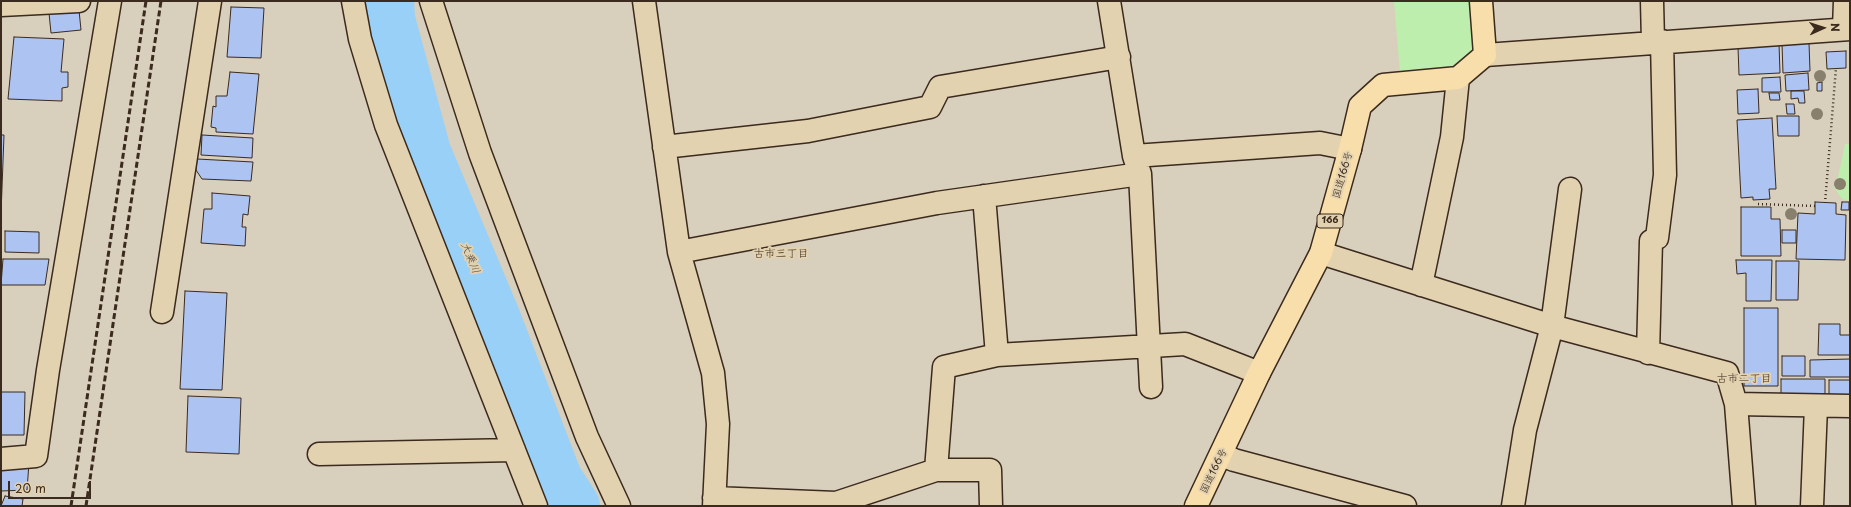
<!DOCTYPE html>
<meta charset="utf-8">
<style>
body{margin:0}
#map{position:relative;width:1851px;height:507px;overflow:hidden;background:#d8cfbc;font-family:"Playpen Sans",sans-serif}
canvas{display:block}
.frame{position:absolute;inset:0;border:2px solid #3b2a1e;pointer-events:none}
.north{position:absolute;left:1803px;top:8px;width:40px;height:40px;-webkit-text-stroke:3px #e3d2af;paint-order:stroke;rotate:87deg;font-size:11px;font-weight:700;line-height:16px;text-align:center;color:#3b2a1e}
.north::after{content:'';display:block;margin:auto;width:14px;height:18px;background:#3b2a1e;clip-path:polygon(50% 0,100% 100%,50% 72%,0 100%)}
.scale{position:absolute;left:8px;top:481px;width:83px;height:18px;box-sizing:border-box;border:2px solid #3b2a1e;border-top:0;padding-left:5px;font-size:12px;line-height:14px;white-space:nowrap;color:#3b2a1e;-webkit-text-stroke:3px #e3d2af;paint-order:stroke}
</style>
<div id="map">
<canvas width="1851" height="507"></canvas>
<div class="frame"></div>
<div class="north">N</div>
<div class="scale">20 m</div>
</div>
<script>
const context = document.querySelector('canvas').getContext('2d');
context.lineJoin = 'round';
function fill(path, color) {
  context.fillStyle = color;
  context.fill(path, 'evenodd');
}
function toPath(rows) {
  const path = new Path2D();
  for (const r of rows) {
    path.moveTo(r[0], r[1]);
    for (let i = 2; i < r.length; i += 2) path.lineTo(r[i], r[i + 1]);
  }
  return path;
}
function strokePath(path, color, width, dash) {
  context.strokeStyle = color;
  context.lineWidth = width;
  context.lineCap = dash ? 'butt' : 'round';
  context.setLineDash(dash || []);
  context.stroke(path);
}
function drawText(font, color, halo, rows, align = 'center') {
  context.font = font + ' "Playpen Sans","Klee One",sans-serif';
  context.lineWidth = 4;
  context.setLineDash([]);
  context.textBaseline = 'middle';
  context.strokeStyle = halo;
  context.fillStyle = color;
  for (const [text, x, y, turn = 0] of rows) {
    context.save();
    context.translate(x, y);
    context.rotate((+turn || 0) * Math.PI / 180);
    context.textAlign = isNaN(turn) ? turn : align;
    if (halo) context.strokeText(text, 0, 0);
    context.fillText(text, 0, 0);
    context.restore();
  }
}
fill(toPath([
 [1394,1,1472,1,1474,49,1458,65,1400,73],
 [1845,144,1850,144,1850,201,1842,199,1834,187,1838,177]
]), '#beeead');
strokePath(toPath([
 [389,1,390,19,426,152,496,319,557,478,575,506]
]), '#98d0f7', 50);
const building = toPath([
 [231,7,264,8,261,58,227,57,231,7],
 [79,10,81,30,51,33,49,13,79,10],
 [14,37,64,39,61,72,68,72,68,87,62,88,62,101,8,99,14,37],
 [1809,43,1810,71,1783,73,1782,44,1809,43],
 [1779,44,1780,73,1739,75,1738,47,1779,44],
 [1846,51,1846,68,1827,69,1826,52,1846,51],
 [230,72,259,74,253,134,216,132,216,128,211,127,213,106,216,107,216,96,227,96,230,72],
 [1808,73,1809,90,1786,91,1785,75,1808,73],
 [1780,77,1781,92,1762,92,1762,78,1780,77],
 [1822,82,1822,91,1817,91,1817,83,1822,82],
 [1758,89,1759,113,1738,114,1737,90,1758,89],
 [1791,91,1804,91,1805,103,1799,103,1798,98,1791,99,1791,91],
 [1769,93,1779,93,1780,100,1770,100,1769,93],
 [1786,104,1794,104,1795,114,1787,114,1786,104],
 [1777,116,1799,116,1799,136,1778,136,1777,116],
 [1772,118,1776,189,1769,189,1770,199,1753,200,1753,197,1741,198,1737,120,1772,118],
 [1,135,4,135,1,214,1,135],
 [202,135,253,138,252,158,201,155,202,135],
 [197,159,253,162,251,181,202,179,196,170,197,159],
 [212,193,250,196,248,215,243,214,242,227,246,227,245,246,201,243,204,209,212,209,212,193],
 [1815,202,1836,203,1836,214,1846,215,1845,260,1796,259,1798,213,1815,214,1815,202],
 [1842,202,1849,202,1849,210,1841,210,1842,202],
 [1741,207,1771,207,1771,219,1780,219,1781,256,1741,256,1741,207],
 [1782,230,1796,230,1796,243,1782,243,1782,230],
 [5,231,39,232,39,253,5,252,5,231],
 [3,259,49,259,45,285,1,285,3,259],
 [1736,260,1772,260,1771,301,1746,301,1746,273,1737,274,1736,260],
 [1776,261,1799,261,1798,300,1776,300,1776,261],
 [185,291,227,293,222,390,180,389,185,291],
 [1744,308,1778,308,1778,386,1744,386,1744,308],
 [1819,324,1840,324,1840,335,1850,335,1850,355,1818,355,1819,324],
 [1782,356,1805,356,1805,376,1782,376,1782,356],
 [1850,359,1850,377,1810,377,1810,360,1850,359],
 [1781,379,1825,379,1825,396,1781,396,1781,379],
 [1829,380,1850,380,1850,398,1829,398,1829,380],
 [1,392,25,392,24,435,1,435,1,392],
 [188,396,241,398,239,454,186,452,188,396],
 [29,463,27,490,1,491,1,465,29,463],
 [5,496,23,499,22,506,1,506,5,496]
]);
fill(building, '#adc3f1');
strokePath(building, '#3b2a1e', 1);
const minor = toPath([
 [353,1,360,39,386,125,536,506],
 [431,1,480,153,587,437,619,506],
 [644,1,679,252,713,373,718,424,714,506],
 [1652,1,1653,42],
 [1,5,79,1],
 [1844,29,1845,1],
 [1485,55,1850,29],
 [664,147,808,131,930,107,940,87,1119,57],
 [1134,156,1320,143,1350,149],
 [1140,174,1151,387],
 [984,196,997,355],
 [679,252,937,203,1140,174,1134,156,1109,1],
 [1321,253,1552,326,1727,373,1736,404,1850,406],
 [1421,285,1452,137,1458,78],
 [162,312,210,1],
 [1648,353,1651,241,1657,238,1665,175,1662,41],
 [1736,404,1744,506],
 [319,454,514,450],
 [1222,455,1234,460,1405,506],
 [1,459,36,456,48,370,110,1],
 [936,470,944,367,997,355,1185,344,1259,373],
 [714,498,836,503,936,470,990,470,991,506],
 [1513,506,1525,430,1552,326,1570,189],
 [1812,506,1816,406]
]);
const highway = toPath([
 [1196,506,1259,373,1321,253,1350,149,1360,106,1383,85,1458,78,1485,55,1481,1]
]);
strokePath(minor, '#3b2a1e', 25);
strokePath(highway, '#3b2a1e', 25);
strokePath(toPath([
 [1825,203,1836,68],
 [1758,204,1815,206]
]), '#3b2a1e', 2.5, [1, 3]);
strokePath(minor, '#e3d2af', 22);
strokePath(highway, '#f8deab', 22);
strokePath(toPath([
 [71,506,146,1],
 [86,506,161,1]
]), '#3b2a1e', 3, [6, 3]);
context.fillStyle = '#897f6d';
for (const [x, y] of [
 [1820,76],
 [1817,114],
 [1840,184],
 [1791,214]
]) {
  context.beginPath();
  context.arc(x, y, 6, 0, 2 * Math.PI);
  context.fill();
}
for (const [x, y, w] of [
 [1330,221,26]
]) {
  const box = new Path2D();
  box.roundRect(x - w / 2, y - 7, w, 14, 3);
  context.fillStyle = '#e3d2af';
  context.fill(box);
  strokePath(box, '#3b2a1e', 1);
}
drawText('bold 9px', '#3b2a1e', null, [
 ["166",1330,221]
]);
drawText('10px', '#3b2a1e', '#e3d2af', [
 ["国道166号",1343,175,-74],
 ["国道166号",1214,471,-64]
]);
drawText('11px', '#3b2a1e', '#e3d2af', [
 ["古市三丁目",781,254],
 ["古市二丁目",1744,379]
]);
drawText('italic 11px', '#49433f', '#e3d2af', [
 ["大乗川",470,258,67]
]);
</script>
